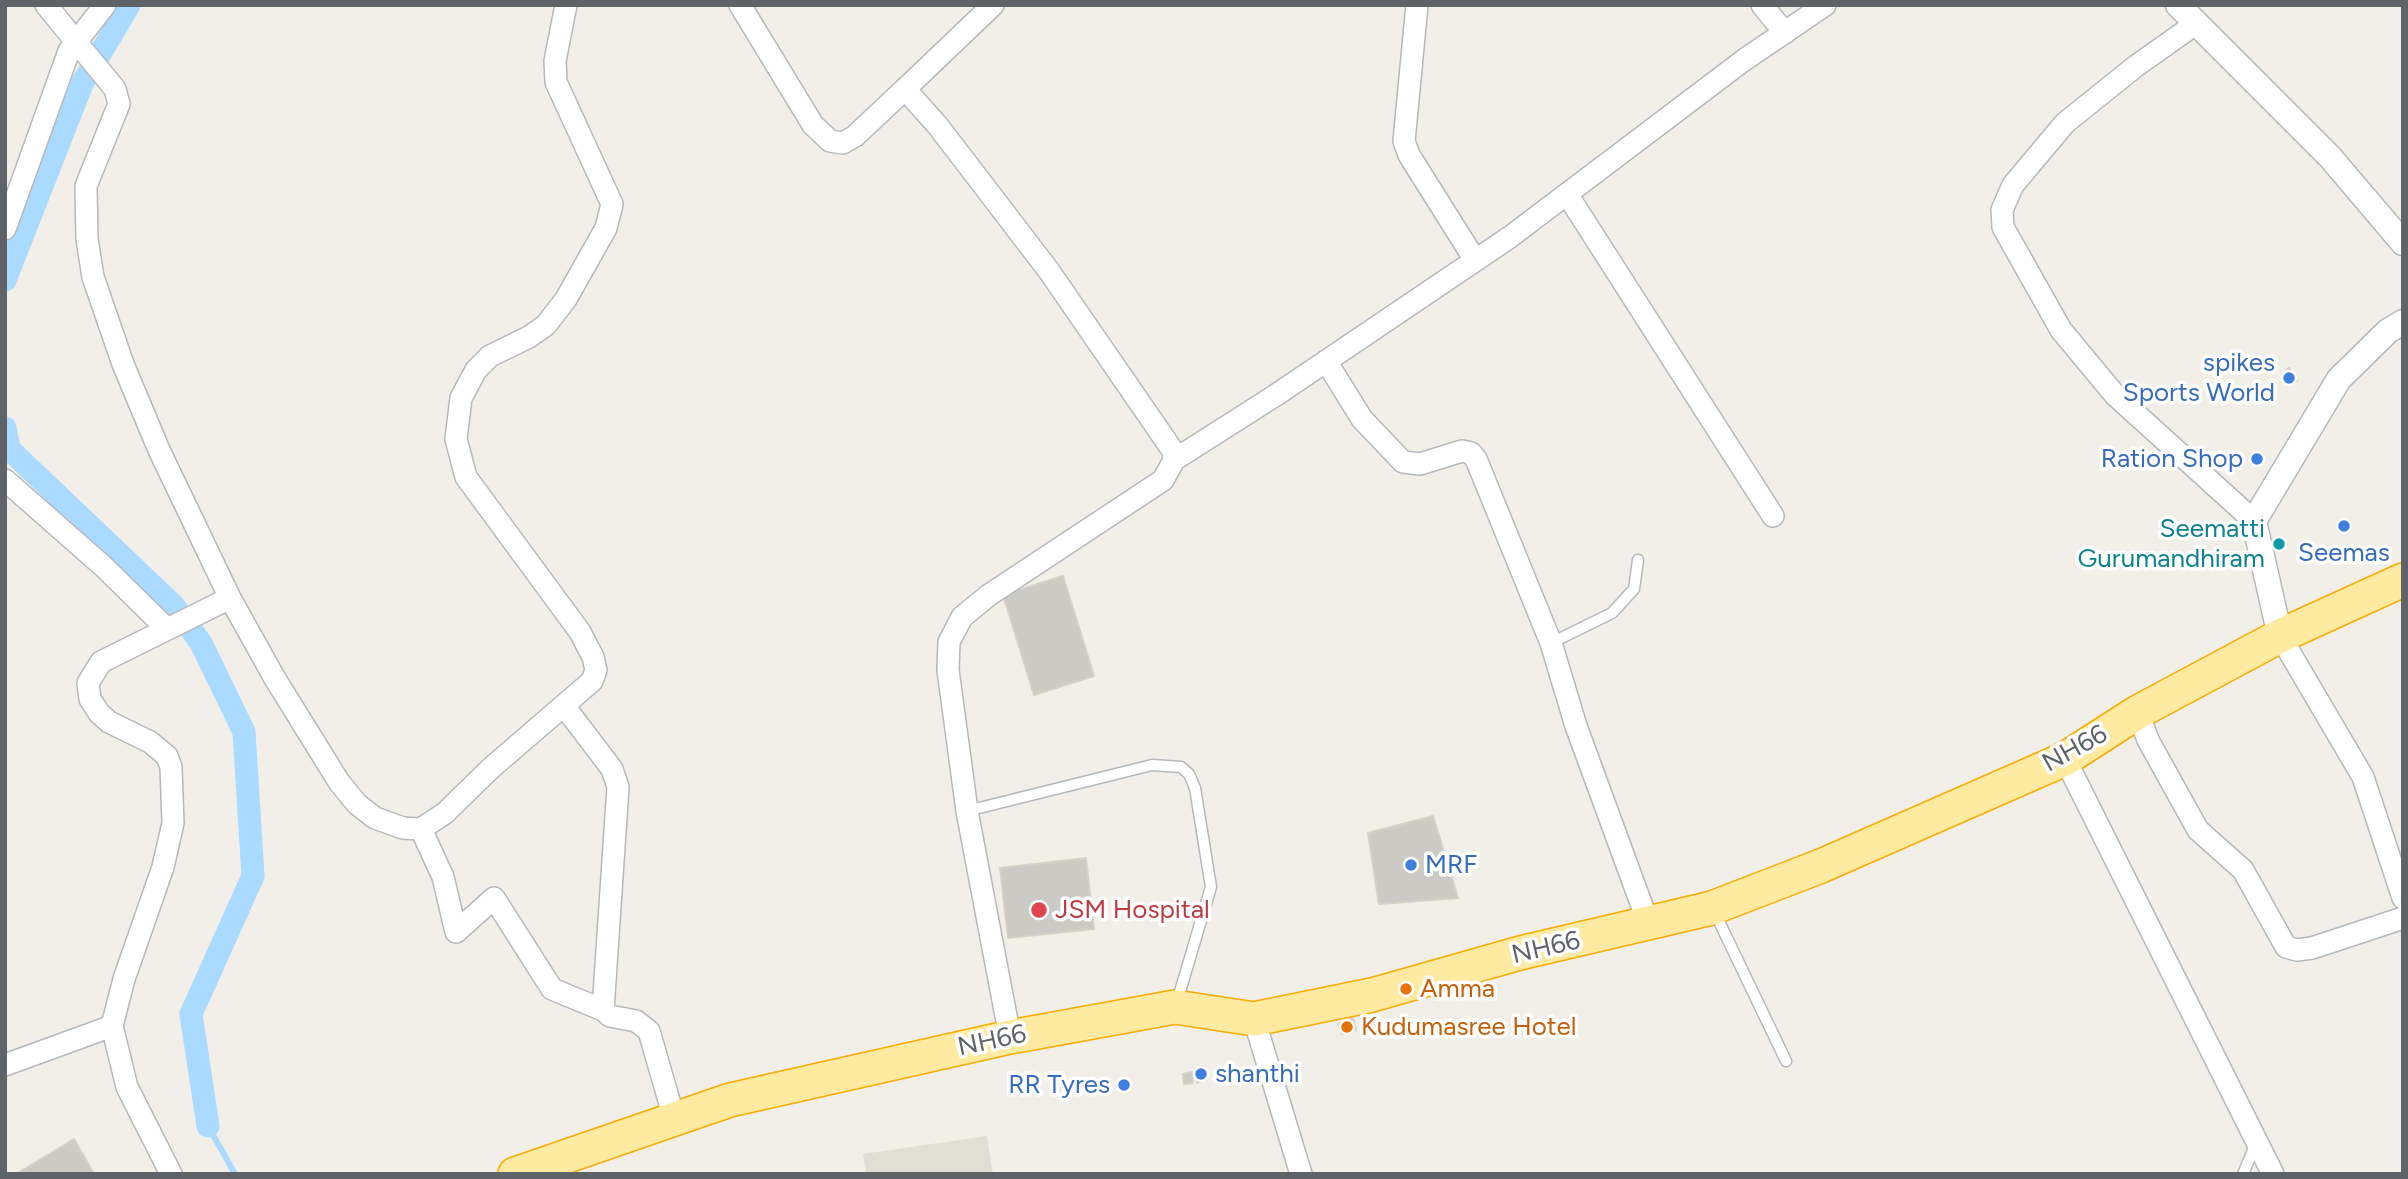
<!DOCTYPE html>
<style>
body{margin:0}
#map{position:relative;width:2408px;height:1179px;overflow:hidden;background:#f1efe8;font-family:Figtree,sans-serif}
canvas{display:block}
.frame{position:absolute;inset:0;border:7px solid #5f6368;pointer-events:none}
</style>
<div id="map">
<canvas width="2408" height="1179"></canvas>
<div class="frame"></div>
</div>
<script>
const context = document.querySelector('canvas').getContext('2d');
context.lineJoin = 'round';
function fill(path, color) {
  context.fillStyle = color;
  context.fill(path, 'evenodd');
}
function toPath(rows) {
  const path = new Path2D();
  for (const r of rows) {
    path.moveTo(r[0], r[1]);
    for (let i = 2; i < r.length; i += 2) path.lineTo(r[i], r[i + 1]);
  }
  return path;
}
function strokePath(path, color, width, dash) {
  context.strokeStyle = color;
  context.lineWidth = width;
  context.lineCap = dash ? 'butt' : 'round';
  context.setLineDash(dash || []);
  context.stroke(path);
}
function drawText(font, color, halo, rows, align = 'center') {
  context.font = font + ' Figtree,sans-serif';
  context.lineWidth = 7;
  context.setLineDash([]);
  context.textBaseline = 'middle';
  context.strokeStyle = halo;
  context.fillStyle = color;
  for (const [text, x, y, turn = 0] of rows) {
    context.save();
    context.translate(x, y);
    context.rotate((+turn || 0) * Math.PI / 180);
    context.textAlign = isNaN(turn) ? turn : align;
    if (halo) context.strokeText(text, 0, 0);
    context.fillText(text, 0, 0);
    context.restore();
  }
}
fill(toPath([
 [987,1136,993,1174,866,1174,863,1154]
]), '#e1ded6');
strokePath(toPath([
 [208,1126,235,1174]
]), '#aadaff', 6);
strokePath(toPath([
 [5,280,82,84,129,5],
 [5,428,9,449,173,605,201,643,244,732,253,876,191,1014,208,1126]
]), '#aadaff', 23);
const building = toPath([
 [2289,368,2297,381,2288,385,2282,375,2289,368],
 [1063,576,1094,676,1034,695,1003,595,1063,576],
 [1433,816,1458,898,1379,904,1368,833,1433,816],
 [1086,858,1094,929,1008,938,1000,868,1086,858],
 [1353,1018,1356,1030,1342,1034,1338,1024,1353,1018],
 [1205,1067,1206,1079,1197,1083,1195,1069,1205,1067],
 [1192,1072,1193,1083,1184,1084,1183,1074,1192,1072],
 [74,1139,94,1174,16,1174,74,1139]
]);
fill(building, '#cccac5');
strokePath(building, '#d6d1c6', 2);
const service = toPath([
 [1551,643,1612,613,1634,589,1638,560],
 [967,811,1152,765,1181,767,1189,774,1195,788,1211,887,1176,1005],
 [1715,913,1786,1061],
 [2243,1174,2257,1141]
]);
const minor = toPath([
 [46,5,115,89,119,104,86,186,87,239,93,277,123,364,159,450,230,598,274,677,339,782,357,804,375,818,403,828,421,829,445,813,490,769,592,681,596,670,593,657,580,632,466,477,456,439,461,398,476,370,490,356,529,337,546,325,566,299,606,228,612,204,556,82,555,61,566,5],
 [740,5,813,125,830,141,843,143,855,136,905,89,938,126,1049,271,1173,451,1174,460,1163,480,989,595,962,617,949,642,948,670,967,811,1010,1037],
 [1417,5,1404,141,1409,155,1475,260],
 [1762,5,1785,33],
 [2194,25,2136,66,2065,123,2013,185,2002,210,2003,227,2061,330,2115,395,2254,521],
 [905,89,993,5],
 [1567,194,1773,516],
 [5,229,69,51,105,5],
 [1326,361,1362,419,1403,462,1420,464,1462,451,1471,453,1476,459,1551,643,1576,726,1649,925],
 [1174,460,1276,395,1510,237,1744,60,1825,5],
 [5,480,104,567,166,628],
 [2280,636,2363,777,2403,898],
 [564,706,612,769,618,787,603,1010,610,1016,636,1021,649,1031,674,1118],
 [2138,712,2148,740,2198,830,2243,870,2286,947,2297,950,2312,948,2403,918],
 [2065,759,2273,1174],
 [421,829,443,877,456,932,494,898,552,989,603,1010],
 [1254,1019,1301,1174],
 [5,1065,112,1026],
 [171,1174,127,1087,112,1026,124,979,163,867,173,823,171,767,167,756,150,742,109,722,99,713,90,699,88,683,101,662,230,598]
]);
const tertiary = toPath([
 [2178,5,2330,157,2403,243],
 [2280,636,2254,521,2339,379,2388,331,2403,322]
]);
const trunk = toPath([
 [515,1174,730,1100,1010,1037,1175,1007,1254,1019,1372,995,1520,953,1712,908,1821,866,2065,759,2138,712,2280,636,2403,580]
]);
strokePath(service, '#b5b8bc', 13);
strokePath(minor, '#b5b8bc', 24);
strokePath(tertiary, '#b5b8bc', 27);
strokePath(trunk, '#f9ab00', 36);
strokePath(service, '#fff', 10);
strokePath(minor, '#fff', 21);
strokePath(tertiary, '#fff', 24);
strokePath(trunk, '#feeaa1', 33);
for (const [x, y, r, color] of [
 [2289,378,7,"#3f7fe0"],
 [2257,459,7,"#3f7fe0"],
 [2344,526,7,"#3f7fe0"],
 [2279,544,7,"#0f9aa8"],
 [1411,865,7,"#3f7fe0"],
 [1039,910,9,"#e0444e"],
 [1406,989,7,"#e8710a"],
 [1347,1027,7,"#e8710a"],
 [1201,1074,7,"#3f7fe0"],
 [1124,1085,7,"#3f7fe0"]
]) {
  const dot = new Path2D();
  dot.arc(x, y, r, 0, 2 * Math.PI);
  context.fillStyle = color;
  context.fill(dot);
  strokePath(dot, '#fff', 2.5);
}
drawText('26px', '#366cbe', '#fff', [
 ["spikes",2275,363],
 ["Sports World",2275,393],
 ["Ration Shop",2243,459],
 ["Seemas",2344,553,"center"],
 ["MRF",1425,865,"left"],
 ["shanthi",1215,1074,"left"],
 ["RR Tyres",1110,1085]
], 'right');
drawText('26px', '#0d838f', '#fff', [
 ["Seematti",2265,529],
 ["Gurumandhiram",2265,559]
], 'right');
drawText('26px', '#5f6368', '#fff', [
 ["NH66",2075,749,-29],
 ["NH66",1546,948,-13],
 ["NH66",992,1041,-12]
]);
drawText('26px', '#be3a42', '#fff', [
 ["JSM Hospital",1055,910]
], 'left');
drawText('26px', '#c56008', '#fff', [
 ["Amma",1420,989],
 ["Kudumasree Hotel",1361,1027]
], 'left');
</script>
